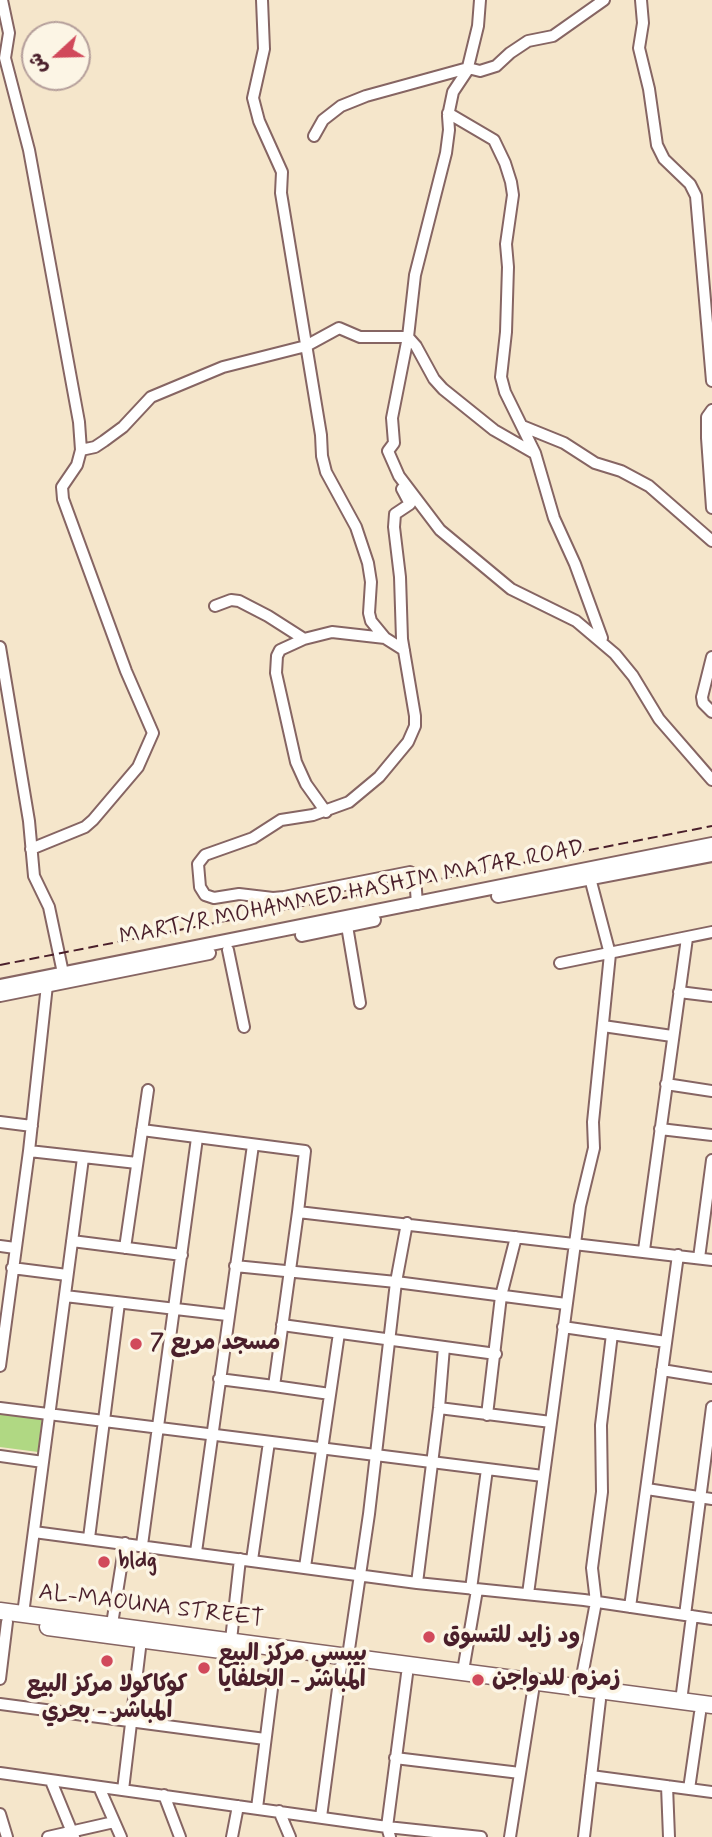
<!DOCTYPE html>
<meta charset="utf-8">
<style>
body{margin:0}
#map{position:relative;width:712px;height:1837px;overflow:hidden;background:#f5e6cb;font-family:Mynerve,"Playpen Sans Arabic",sans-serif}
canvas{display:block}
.north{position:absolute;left:21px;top:21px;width:70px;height:70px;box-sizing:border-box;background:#fcf5e5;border:2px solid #b59f9b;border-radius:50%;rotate:248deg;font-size:19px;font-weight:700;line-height:28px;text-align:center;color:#4a1f2b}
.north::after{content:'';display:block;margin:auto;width:24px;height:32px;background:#d1495b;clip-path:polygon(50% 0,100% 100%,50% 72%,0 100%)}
</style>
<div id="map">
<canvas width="712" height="1837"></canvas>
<div class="north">ش</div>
</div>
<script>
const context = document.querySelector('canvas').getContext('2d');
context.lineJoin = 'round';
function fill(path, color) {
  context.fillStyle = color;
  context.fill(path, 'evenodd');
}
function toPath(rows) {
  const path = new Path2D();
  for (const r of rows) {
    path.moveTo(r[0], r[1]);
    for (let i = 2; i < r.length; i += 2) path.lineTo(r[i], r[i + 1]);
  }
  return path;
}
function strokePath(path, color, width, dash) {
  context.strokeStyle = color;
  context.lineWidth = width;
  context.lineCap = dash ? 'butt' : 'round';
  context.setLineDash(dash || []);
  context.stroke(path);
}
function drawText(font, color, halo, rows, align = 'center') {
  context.font = font + ' Mynerve,"Playpen Sans Arabic",sans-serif';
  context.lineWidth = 7;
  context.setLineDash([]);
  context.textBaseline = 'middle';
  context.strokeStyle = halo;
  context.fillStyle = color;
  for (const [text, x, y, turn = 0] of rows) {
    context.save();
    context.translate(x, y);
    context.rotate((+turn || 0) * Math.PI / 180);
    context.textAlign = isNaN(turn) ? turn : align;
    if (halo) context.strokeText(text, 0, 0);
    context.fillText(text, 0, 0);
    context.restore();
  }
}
fill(toPath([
 [0,1412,42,1418,38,1452,0,1447]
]), '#b0d883');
const minor = toPath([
 [2,0,9,33,5,58,29,150,79,422,81,450,77,465,62,487,63,499,126,671,153,733,138,767,93,820,85,827,31,849],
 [262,0,264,49,253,98,259,121,282,172,281,193,321,435,322,456,326,472,356,527,368,563,371,582,369,613,371,621,385,638,404,650],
 [480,0,478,26,467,71,453,92,448,116,449,130,446,153,415,275,408,337,392,418,394,443,388,451,399,476,440,530,511,589,576,621,615,654,633,676,659,719,712,780],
 [641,0,643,23,639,48,649,89,657,145,664,159,690,184,696,196,712,381],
 [448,113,494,140,505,163,511,182,513,195,506,244,508,267,506,332,501,377,505,392,535,453,554,518,575,564,602,638],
 [314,136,323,120,341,106,366,96,468,68,480,71,496,66,510,53,528,41,553,36,604,0],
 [712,410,707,417,707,438,712,508],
 [522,426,564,443,595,463,621,471,649,486,712,541],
 [81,450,95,447,104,441,123,427,151,397,223,367,306,346,339,328,360,337,408,337,416,346,434,379,443,389,494,430,534,453],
 [402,489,410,504,395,514,394,527,400,577,402,639,415,716,415,726,408,742,379,777,349,802,313,815,281,820,253,838,205,855,198,864,200,887,205,895,214,898,239,894,273,898,284,897,410,872,415,876,417,904],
 [215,606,231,600,239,601,268,616,304,639,332,632,385,638],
 [304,639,280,650,277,656,276,673,296,762,306,784,326,812],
 [0,647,29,821,34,876,49,907,63,973],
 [712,657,702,697,703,703,712,712],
 [347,926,360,1003],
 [228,950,244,1027],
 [560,963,712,932],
 [679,992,712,996],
 [603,1026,672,1036],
 [666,1084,712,1091],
 [0,1122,32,1126],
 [660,1129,712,1135],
 [142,1130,305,1151,298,1212,274,1386,219,1379],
 [29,1151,137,1163],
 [298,1212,712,1260],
 [72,1241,182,1255],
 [0,1246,15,1248],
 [125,1248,148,1090],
 [644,1250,687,938],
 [699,1258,712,1160],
 [235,1266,396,1282,566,1304],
 [12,1268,67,1275],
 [65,1296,227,1315],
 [282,1325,496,1354],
 [563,1327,666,1342],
 [0,1366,29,1151,47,985],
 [662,1370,712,1378],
 [274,1386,330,1394],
 [0,1408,543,1476],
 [439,1408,551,1422],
 [487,1415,501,1296,516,1237],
 [0,1456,43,1462],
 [647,1489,712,1499],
 [34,1532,417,1583,584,1600,712,1619],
 [89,1538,119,1303],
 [142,1545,197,1138],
 [196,1552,253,1145],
 [252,1560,269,1442],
 [305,1567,339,1333],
 [417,1583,439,1408,444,1347],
 [471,1589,487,1469],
 [528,1594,580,1206,594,1148,593,1122,610,954,590,878],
 [630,1607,678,1255],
 [23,1614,83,1158],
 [685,1615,712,1407],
 [112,1624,125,1543],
 [231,1640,240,1559],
 [348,1656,369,1514,396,1282,407,1223],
 [463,1671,477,1590],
 [0,1679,7,1622],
 [580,1687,596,1602,592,1568,602,1492,601,1425,612,1334],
 [681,1701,692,1616],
 [0,1704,265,1739],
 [395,1758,520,1773],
 [0,1773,387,1827,481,1837],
 [591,1776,712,1792],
 [51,1781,74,1837],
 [667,1786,669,1837],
 [99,1787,121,1837],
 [689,1789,700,1713],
 [123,1790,141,1640],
 [164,1795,180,1837],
 [257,1808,276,1657],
 [279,1811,290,1837],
 [0,1814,7,1837],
 [321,1817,341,1666],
 [48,1837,114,1822],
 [232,1837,238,1806],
 [390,1837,387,1827,407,1674],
 [510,1837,533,1691],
 [584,1837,600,1700]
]);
const major = toPath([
 [498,896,712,855],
 [302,935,374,920],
 [0,986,712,844],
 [0,995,209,953]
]);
const highway = toPath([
 [0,1611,712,1705],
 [48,1627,244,1653]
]);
strokePath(minor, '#866563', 14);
strokePath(major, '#866563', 16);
strokePath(highway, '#866563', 19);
strokePath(minor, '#fff', 10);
strokePath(major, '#fff', 12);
strokePath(highway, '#fff', 16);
strokePath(toPath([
 [0,965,712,826]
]), '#4a1f2b', 2, [10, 5]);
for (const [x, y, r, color] of [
 [136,1344,7,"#d1495b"],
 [104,1562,7,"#d1495b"],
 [429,1637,7,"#d1495b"],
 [107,1661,7,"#d1495b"],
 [204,1668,7,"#d1495b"],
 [478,1680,7,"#d1495b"]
]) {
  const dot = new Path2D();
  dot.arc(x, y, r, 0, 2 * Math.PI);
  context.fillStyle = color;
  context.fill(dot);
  strokePath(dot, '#fcf5e5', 2.5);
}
drawText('23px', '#4a1f2b', '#fcf5e5', [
 ["MARTYR MOHAMMED HASHIM MATAR ROAD",352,894,-11],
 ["AL-MAOUNA STREET",151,1607,7]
]);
drawText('bold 23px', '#4a1f2b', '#fcf5e5', [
 ["مسجد مربع 7",150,1344],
 ["bldg",118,1562],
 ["ود زايد للتسوق",443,1637],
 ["بيبسي مركز البيع",218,1655],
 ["المباشر - الحلفايا",218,1681],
 ["زمزم للدواجن",492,1680],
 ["كوكاكولا مركز البيع",107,1686,"center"],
 ["المباشر - بحري",107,1712,"center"]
], 'left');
</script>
